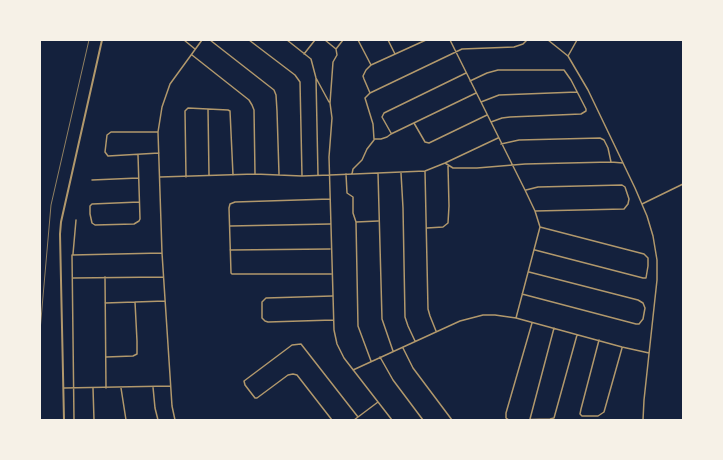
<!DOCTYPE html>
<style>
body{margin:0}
#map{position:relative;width:723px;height:460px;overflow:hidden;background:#14213d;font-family:"Exo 2",sans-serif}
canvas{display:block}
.frame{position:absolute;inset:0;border:41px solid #f6f1e7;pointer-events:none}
</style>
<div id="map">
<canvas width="723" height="460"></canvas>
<div class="frame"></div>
</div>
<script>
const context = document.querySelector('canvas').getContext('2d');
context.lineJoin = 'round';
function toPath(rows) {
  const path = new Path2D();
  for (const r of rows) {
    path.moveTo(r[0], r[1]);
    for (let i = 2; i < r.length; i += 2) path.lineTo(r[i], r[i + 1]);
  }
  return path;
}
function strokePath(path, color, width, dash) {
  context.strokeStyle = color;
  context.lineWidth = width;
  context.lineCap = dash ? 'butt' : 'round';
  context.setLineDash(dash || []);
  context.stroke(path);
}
strokePath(toPath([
 [184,40,195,49],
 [210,40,274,90,276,95,277,111,279,174],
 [249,40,295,75,300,82,302,176],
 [287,40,311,59,316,78,329,102],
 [325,40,336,49,343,40],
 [358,40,371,65],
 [388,40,395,54],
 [450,40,525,190,535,211,540,227,516,318],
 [548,40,568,56,588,90,635,188,647,216,653,236,657,260,657,280,644,400,643,420],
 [336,49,337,55,333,62,330,103,332,118,329,157,334,330,337,344,344,358,392,420],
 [304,54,315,40],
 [192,55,249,100,252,105,254,110,255,174],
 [568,56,577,40],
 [316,78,318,175],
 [470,81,487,73,498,70,564,70,571,80,586,109,586,111,581,114,510,117,502,118,491,122],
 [370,93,364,79,363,76,366,70,371,65,426,40],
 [476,93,391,134,387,137,381,139,374,139,373,124,365,98,370,93,462,49,514,47,523,44,527,40],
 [481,102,499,95,577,92],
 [208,109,209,175],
 [414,123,425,142,429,143,487,115],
 [158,132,111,132,107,135,105,152,108,156,159,153],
 [391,133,382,117,384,113,466,73],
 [501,144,519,140,600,138,604,140,608,148,611,162],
 [138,155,140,219,139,221,134,224,95,225,92,223,90,214,90,206,92,204,139,202],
 [445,163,453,168,477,168,525,164,611,162,623,163],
 [425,171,428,309,430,316,436,331],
 [378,173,382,319,393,351],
 [401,173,403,208,405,317,408,326,415,341],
 [346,174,347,193,353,197,353,213,356,222],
 [352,174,353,169,362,160,367,149,374,140],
 [160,177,255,174,302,176,330,175,425,171,445,163,498,138],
 [186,177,185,111,188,108,228,110,230,111,233,175],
 [92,180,138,178],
 [526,190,538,187,622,185,625,187,629,199,628,204,624,209,535,211],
 [330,199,235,202,230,204,229,208,231,273,232,274,331,274],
 [642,204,683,184],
 [230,226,330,224],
 [427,228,443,227,448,223,449,206,448,166],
 [230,250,330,249],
 [535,250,643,278,646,278,648,266,648,258,644,254,540,227],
 [73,254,76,220],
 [105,277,106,388],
 [73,278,163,277],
 [522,294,636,324,639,324,643,319,645,308,643,303,638,300,529,272],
 [332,296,266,298,262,302,262,318,265,321,268,322,333,320],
 [105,303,165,301],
 [532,323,506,413,506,418,509,420,550,419,554,418,577,335],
 [599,340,581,409,580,414,582,416,598,416,604,412,622,348],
 [403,348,413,368,452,420],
 [106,357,133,356,137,354,137,341,135,302],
 [380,357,393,380,423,420],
 [371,361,358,326,356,222,378,221],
 [353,370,460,321,483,315,495,315,516,318,622,347,649,353],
 [153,387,155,408,158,420],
 [64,388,170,386],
 [93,388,94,420],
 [121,388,126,420],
 [530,419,554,328],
 [74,420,72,255,162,253],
 [175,420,172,406,162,253,158,132,162,107,170,84,202,40],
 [332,420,297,375,293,374,288,375,257,398,255,398,245,385,244,381,292,345,301,344,358,417],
 [354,420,378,402]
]), '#b1986c', 1.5);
strokePath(toPath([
 [64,420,60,234,61,222,102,40]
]), '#b1986c', 2);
strokePath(toPath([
 [40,331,51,205,89,40]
]), '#918062', 1);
</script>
